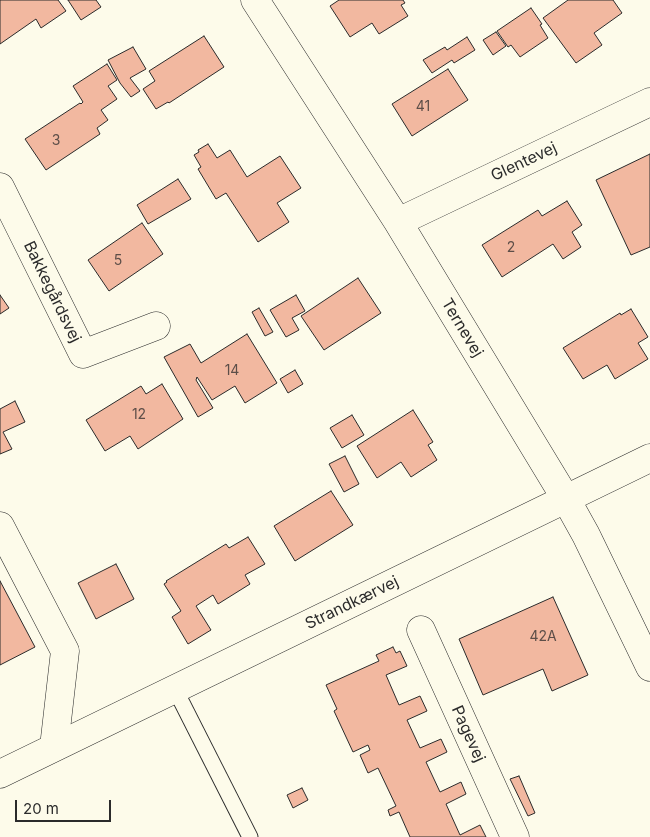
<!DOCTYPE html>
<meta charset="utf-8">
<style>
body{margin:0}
#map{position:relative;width:650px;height:837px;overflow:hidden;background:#fdfbea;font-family:Inter,sans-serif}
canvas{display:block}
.scale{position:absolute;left:15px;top:800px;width:96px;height:22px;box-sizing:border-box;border:2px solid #2b2b2b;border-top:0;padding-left:6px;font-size:15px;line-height:18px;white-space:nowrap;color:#2b2b2b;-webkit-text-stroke:4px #fdfbea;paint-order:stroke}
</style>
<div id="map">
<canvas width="650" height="837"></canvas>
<div class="scale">20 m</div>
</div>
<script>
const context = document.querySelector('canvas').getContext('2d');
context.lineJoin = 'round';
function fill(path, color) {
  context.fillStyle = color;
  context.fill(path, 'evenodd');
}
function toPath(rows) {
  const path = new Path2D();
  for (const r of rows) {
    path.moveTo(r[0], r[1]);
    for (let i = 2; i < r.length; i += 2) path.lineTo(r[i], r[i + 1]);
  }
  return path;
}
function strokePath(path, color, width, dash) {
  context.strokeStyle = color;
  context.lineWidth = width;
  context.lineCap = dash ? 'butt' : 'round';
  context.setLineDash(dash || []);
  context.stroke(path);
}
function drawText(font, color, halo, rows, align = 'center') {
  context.font = font + ' Inter,sans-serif';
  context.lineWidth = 4;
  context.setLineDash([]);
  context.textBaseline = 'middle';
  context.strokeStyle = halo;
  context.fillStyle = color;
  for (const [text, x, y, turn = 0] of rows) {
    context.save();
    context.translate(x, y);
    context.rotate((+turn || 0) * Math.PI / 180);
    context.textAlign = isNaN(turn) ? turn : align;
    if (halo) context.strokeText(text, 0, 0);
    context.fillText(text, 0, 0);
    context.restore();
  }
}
const building = toPath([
 [0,0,58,0,66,11,41,28,36,19,0,44,0,0],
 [68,0,96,0,101,7,81,20,68,0],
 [339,0,403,0,405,3,401,5,408,16,379,34,372,23,350,37,330,6,339,0],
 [568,0,613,0,622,13,594,33,602,45,576,63,543,18,568,0],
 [531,8,542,24,540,25,548,38,520,57,511,45,508,47,497,31,531,8],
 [496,32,506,46,493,55,483,40,496,32],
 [204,36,224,67,169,103,168,102,156,109,143,89,155,81,149,71,204,36],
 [467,37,475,50,454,63,452,60,432,73,423,60,445,47,447,50,467,37],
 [133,47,146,69,130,78,140,91,131,97,120,83,108,60,133,47],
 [107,64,117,80,108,86,117,99,101,110,108,120,97,128,100,134,46,170,25,139,80,103,81,104,83,102,73,86,107,64],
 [448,69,468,100,412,136,392,104,448,69],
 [208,144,217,158,230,150,247,177,280,156,301,188,277,203,289,222,258,242,226,193,216,199,198,169,201,167,194,155,199,152,198,150,208,144],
 [650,154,650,247,631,255,596,180,650,154],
 [178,179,191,199,148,224,137,205,178,179],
 [567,201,582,225,572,232,581,247,563,259,553,244,502,277,482,245,538,210,542,216,567,201],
 [142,223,163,254,109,291,88,260,142,223],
 [358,278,381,313,324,350,301,316,358,278],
 [0,295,9,308,0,314,0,295],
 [296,295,305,311,292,318,299,330,286,337,270,310,296,295],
 [259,308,273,332,265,336,252,312,259,308],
 [631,309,648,337,638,343,648,359,615,379,607,365,583,379,563,348,620,313,621,315,631,309],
 [247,334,277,383,245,403,235,386,212,400,197,377,196,380,213,408,198,417,164,357,190,344,201,363,247,334],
 [295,370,303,384,288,393,280,379,295,370],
 [162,384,183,419,138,449,130,436,105,451,86,420,141,386,146,394,162,384],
 [15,401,25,422,3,432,12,449,0,454,0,409,15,401],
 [413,410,433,442,428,445,437,460,411,477,401,462,377,478,357,446,413,410],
 [352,415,364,435,342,448,330,428,352,415],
 [345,456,359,484,344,492,329,464,345,456],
 [331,491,353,525,295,561,274,526,331,491],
 [248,537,265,564,245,575,250,584,218,604,213,595,196,606,211,630,188,644,172,617,181,611,164,584,167,582,166,581,226,544,229,548,248,537],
 [116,564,134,599,96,619,78,583,116,564],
 [0,581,35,647,0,665,0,581],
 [553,597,588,675,552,691,543,669,483,695,459,639,553,597],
 [393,647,396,653,400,651,407,666,386,675,399,705,420,696,427,711,407,720,420,748,441,739,447,752,426,762,440,792,461,782,466,794,446,804,460,835,480,825,486,837,410,837,399,812,390,816,388,810,396,806,378,768,368,773,360,755,370,750,368,745,353,752,334,711,337,709,326,685,379,661,376,655,393,647],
 [519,776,535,813,528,816,510,779,519,776],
 [302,788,308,800,293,808,287,795,302,788]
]);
fill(building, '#f2b8a0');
strokePath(building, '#2b2b2b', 1);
const lane = toPath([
 [175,689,250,837]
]);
const street = toPath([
 [255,0,398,222,566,499],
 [0,187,83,354,156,326],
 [398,222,650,102],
 [0,526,65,651,54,747],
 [421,630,515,837]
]);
const secondary = toPath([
 [566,499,586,535,650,667],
 [0,774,650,458]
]);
strokePath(lane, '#2b2b2b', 17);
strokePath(street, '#2b2b2b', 29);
strokePath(secondary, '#2b2b2b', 29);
strokePath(lane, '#fdfbea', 15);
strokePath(street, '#fdfbea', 28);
strokePath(secondary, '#fdfbea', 28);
drawText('14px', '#5d4e48', null, [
 ["41",423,107],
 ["3",56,141],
 ["2",511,248],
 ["5",118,261],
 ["14",232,371],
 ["12",139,415],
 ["42A",543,637]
]);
drawText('16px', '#2b2b2b', '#fdfbea', [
 ["Glentevej",524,162,-25],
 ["Bakkegårdsvej",52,292,64],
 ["Ternevej",462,328,59],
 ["Strandkærvej",352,603,-26],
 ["Pagevej",468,734,66]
]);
</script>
